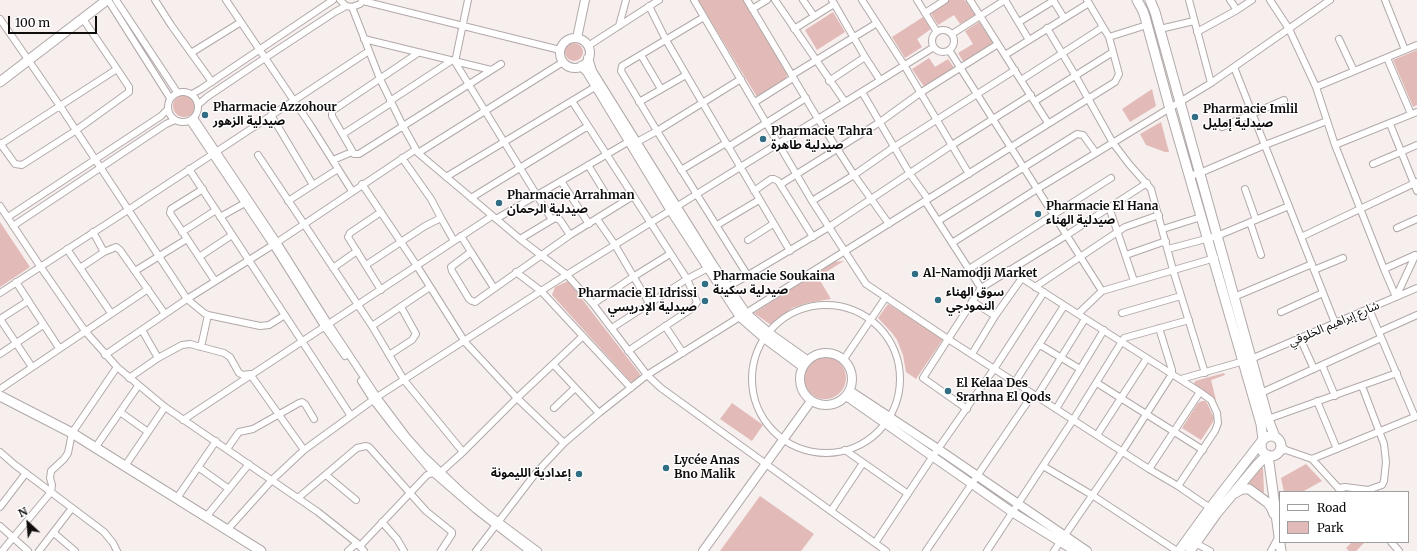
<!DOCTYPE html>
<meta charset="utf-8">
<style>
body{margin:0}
#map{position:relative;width:1417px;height:551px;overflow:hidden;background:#f7eeee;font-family:Merriweather,serif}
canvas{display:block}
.legend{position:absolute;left:1279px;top:491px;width:130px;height:52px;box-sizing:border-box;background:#fff;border:1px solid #9f9e9e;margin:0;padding:5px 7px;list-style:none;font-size:12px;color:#0f0c0c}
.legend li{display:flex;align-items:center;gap:8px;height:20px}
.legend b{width:20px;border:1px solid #9f9e9e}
.north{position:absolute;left:8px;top:503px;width:40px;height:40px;-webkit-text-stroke:3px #fff;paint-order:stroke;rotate:334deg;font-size:11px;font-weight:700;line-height:16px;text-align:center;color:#0f0c0c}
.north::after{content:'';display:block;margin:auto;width:14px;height:18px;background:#0f0c0c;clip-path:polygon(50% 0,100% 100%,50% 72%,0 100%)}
.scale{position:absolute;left:8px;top:16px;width:89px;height:18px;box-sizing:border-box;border:2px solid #0f0c0c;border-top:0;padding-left:5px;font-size:12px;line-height:14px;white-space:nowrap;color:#0f0c0c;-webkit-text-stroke:3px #fff;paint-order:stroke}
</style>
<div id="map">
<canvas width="1417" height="551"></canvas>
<ul class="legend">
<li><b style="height:5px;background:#fff"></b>Road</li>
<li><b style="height:11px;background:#e2bbb8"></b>Park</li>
</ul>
<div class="north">N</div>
<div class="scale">100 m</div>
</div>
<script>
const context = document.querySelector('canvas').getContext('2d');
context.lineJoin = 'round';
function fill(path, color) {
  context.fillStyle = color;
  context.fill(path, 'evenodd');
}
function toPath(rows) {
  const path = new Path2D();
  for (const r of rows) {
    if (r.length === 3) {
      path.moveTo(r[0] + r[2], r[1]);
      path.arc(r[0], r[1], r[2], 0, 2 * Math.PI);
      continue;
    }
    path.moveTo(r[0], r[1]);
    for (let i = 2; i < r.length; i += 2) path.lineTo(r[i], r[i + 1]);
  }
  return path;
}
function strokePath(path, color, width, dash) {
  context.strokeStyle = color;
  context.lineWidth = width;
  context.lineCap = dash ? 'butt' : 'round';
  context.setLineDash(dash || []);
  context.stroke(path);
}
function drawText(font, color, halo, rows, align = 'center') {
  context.font = font + ' Merriweather,"Noto Sans Arabic",serif';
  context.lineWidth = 3;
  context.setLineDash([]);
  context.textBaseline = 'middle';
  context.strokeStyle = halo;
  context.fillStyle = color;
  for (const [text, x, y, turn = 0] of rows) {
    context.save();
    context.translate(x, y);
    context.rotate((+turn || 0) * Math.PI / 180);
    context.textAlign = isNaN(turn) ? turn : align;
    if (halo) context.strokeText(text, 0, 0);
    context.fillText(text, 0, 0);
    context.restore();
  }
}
fill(toPath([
 [698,0,743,0,787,71,787,75,786,79,757,97],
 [949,0,965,0,975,15,960,24,954,15,938,25,930,12],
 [833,12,845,32,817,50,805,30],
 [923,17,931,29,917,39,922,47,905,58,892,37],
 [979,22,994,44,964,63,958,53,973,44,965,31],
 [574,52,9],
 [1417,50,1417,105,1413,107,1393,60],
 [929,58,935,67,948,59,955,69,925,88,912,69],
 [1152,89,1156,106,1130,122,1122,109],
 [184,106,11],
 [1161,122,1169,152,1165,152,1146,145,1140,134],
 [0,222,30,267,0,287],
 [844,261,818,277,831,299,807,303,792,308,771,325,754,313,834,262],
 [568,281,640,374,639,377,632,382,630,381,552,295,555,287],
 [888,304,943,339,916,379,906,372,903,355,897,340,892,333,878,318],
 [825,378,21],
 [1224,373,1225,375,1211,380,1216,400,1194,384,1195,381],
 [1202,401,1205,401,1207,403,1214,418,1213,422,1201,440,1182,428,1198,403],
 [732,403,763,425,752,441,720,419],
 [1306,464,1322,481,1302,492,1284,492,1281,478],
 [1261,467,1263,468,1264,492,1263,493,1249,484,1249,482],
 [760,496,814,534,801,551,720,551],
 [1352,542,1365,542,1356,551,1349,551,1346,548]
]), '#e2bbb8');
const minor = toPath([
 [108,0,170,98],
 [116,0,177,92],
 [155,0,171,25,212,82],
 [226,0,311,126,352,191],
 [340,0,346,6,352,7,360,4,363,0],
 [468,0,455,62,552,220],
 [694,0,812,201,866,284,948,339,1149,469,1178,486,1213,510],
 [747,0,818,119,854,175,889,224],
 [775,0,845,102],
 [803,0,814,16],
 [832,0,865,57,880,80],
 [862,0,904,65,969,174],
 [917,0,937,32],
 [970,0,1048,123],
 [1005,0,1029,40],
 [1053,0,1064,18],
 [1189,0,1211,83],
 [1230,0,1237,10],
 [1270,0,1289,29,1316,87,1335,145,1384,269,1396,297],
 [1385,0,1405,50],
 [363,1,560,50],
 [649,6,666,40,702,102,790,251],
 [352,7,380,79,403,126,418,153,520,239,567,275,593,304,647,375,661,388,886,551],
 [752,9,767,0],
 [925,13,945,0],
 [704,17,622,66,621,71,657,131,748,276],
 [0,19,60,106,187,299,204,313,208,315,260,326,269,325,285,315],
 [1019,22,1053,1],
 [619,26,626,0],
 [1047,28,1075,75,1113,143,1129,164,1151,189,1173,270,1205,373],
 [794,29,834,4],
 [1160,29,1194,21],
 [943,41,11],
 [1197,32,1237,10,1252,0],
 [952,34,1005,0],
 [1109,37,1147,25],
 [364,39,491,70],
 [1339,39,1354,71],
 [588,46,659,0],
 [949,50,1102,291],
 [191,53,241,22],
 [418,53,332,111,332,116,354,154,359,154,501,64],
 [641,55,661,89],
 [1005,55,1089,3],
 [1387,58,1411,114],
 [1234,67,1335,323],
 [792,75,877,23],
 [1021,80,1103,27],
 [829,81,865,57],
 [1316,87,1417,45],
 [183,107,15],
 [862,92,910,174,928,199],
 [192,94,201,89,333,0],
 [390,101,451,61],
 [572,101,687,279,697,302,694,307,628,351],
 [1035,101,1113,52],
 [639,102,686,75],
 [755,102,793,78],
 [199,104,207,97,265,58,335,12,346,6],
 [271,115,313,185],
 [194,118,277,242,328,323,377,397,407,437,424,456,461,491,487,513,538,551],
 [190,121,273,245,324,326,345,356],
 [1390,124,1417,191],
 [1222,127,1284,100],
 [343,134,391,103],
 [0,143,15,164,22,165,75,131,129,92,129,87,117,69],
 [1,144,117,69,83,19],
 [1335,145,1417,112],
 [728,147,806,98],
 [418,153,563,62],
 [258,155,372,326,404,380,463,452],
 [333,160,352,152],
 [1373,164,1417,145],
 [588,165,604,191],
 [189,169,351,416],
 [681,170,726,143],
 [1189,176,1200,173,1265,145,1327,121],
 [446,177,595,87],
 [561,181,589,224],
 [362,184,417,266,465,342,517,398,564,443],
 [781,184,880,122,920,93,998,44],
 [203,189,171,209,170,213,215,281],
 [1245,189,1256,220],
 [754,191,771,179,774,179,778,181,813,237],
 [471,198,588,126],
 [288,201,338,169],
 [812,201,854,175,894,147,1015,70],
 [925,201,981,288],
 [0,206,40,266,85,331,117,367,165,407,318,512,357,543,364,551],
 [1109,207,1134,281],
 [381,212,350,233,348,237,381,290],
 [8,217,161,116,168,109],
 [220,217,245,203],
 [441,218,454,241],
 [496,219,628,142,637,142,657,131,741,79],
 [597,219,615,245,649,303],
 [938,221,1077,134,1083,135,1096,153],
 [1250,222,1261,255],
 [717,225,759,200],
 [13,226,166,124,175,120],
 [1397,228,1417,219],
 [1163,229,1201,217],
 [93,232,104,252,116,247,120,250,165,314],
 [182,232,216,210],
 [461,236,471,252,451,267,452,271,469,299,472,301,475,302,570,235,633,196],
 [1301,237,1417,182],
 [520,239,555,218,560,220,570,235],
 [748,240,773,224],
 [952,243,1037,189,1211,83,1330,0],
 [67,249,111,313],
 [1168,249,1217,236,1289,206],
 [471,252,494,288],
 [1126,255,1166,241],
 [199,257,232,235],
 [366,265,425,226,441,218,431,199,402,158],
 [80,268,104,252],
 [333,268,357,251],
 [969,269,1111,178],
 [1384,269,1415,255],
 [1009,270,1200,392,1211,400,1217,413,1218,423,1215,431,1178,486],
 [1314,270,1343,258],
 [135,271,187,239],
 [516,272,541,291,631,388],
 [16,282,59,348],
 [728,287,829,227,952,145,1031,95],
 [1035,287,1125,227,1159,215],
 [0,293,128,210,369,51],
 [1234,297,1312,264],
 [1396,297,1415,256],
 [972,301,995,316],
 [593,304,633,277,670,254],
 [826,379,74],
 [1369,309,1415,417],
 [1281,312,1323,293],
 [1122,313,1181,296],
 [1078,314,1102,291,1215,258],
 [0,319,32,367],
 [0,319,28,301],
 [372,326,430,287],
 [665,326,683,353],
 [612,328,687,279,712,266],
 [142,330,158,358],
 [1379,332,1417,315],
 [1300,338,1314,369],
 [1040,345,1080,369],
 [201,347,208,315],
 [0,354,43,325],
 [972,354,995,316,1022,278],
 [105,355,187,299,273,245,415,150],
 [389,355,412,340,416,334,401,307],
 [844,359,886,297],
 [553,364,599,413],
 [1322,365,1335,396],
 [129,378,158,358,182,345,190,344,224,353,230,357,239,373,243,375,250,374,304,450],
 [1181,379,1251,359,1417,288],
 [361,381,373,400,393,426,432,472,476,510,529,551],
 [1015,382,1064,306],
 [1097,383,1203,450],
 [0,389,148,289],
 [1261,393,1381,338],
 [1037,396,1085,319],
 [1317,401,1337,449],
 [554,408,575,388],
 [967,409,923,378,981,288,1067,235,1147,183],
 [1056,409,1104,330],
 [120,412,148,432],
 [1268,419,1397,373],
 [183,420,492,216],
 [1097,435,1147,358],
 [95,448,138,386],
 [227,449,239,432,253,429,299,403,302,402,305,404,314,419],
 [845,450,908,494],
 [1286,450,1312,459,1417,416],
 [1279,451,1286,450,1280,445],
 [0,452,15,465,104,532,113,543,117,551],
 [1312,459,1342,492],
 [125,466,165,407],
 [1043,466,1092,495,1177,551],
 [198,467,229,489],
 [1149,469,1200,392],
 [326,475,356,500],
 [1338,488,1345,487,1368,490,1382,485,1384,481,1386,462,1384,444,1362,386],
 [177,498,216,441],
 [298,498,357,448,366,446,369,447,426,511,452,532,452,534,441,551],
 [0,507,26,473],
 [831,511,863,463],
 [206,517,249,464],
 [382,522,397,539,404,551],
 [0,526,28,551],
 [227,530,272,480,304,450,377,397,555,282,934,47],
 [54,533,75,551],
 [1391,542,1399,551],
 [875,543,933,456,994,369,1044,292],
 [1195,543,1210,551],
 [360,546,427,475,443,470,463,452,517,398,583,336],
 [2,551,51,492,52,485,50,478,51,471,64,459,68,453,72,433,117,367],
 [39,551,72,508],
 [348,551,357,543],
 [476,551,535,474,564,443,599,413,647,375,1115,82,1119,74,1109,37,1087,0],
 [926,551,1033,394],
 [987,551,1073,420,1124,338,1189,320],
 [1054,551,1122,452,1172,374,1172,370,1159,328],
 [1271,551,1278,538]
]);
const tertiary = toPath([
 [577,38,585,0],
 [575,53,15],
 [588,58,592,71,713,265,746,313,769,333,807,360],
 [581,66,587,72,671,211,740,317,764,338,803,367],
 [826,379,26],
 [850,391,938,449,1087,551],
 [846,396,1012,512,1075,551],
 [703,551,811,401]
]);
const secondary = toPath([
 [1137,0,1143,11,1145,17,1170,109,1261,424,1263,440],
 [1150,0,1155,12,1268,419,1275,437],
 [0,82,107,0],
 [0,396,72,433,261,551],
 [1271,446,10],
 [1268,455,1281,551],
 [1235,493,1242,489,1249,489,1268,503,1271,507,1274,514],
 [1179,551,1210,508,1261,442],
 [1190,551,1217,513,1257,465,1267,455]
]);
strokePath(minor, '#b1a9a8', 8);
strokePath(tertiary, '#b1a9a8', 10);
strokePath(secondary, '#b1a9a8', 11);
strokePath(minor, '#fff', 6);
strokePath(tertiary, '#fff', 8);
strokePath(secondary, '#fff', 9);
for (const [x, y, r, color] of [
 [205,115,4,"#316e84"],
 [1195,117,4,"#316e84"],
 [763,139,4,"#316e84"],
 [499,203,4,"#316e84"],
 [1038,214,4,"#316e84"],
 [915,274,4,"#316e84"],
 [705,284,4,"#316e84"],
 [938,300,4,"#316e84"],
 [705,301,4,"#316e84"],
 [948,391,4,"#316e84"],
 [666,468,4,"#316e84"],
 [579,474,4,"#316e84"]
]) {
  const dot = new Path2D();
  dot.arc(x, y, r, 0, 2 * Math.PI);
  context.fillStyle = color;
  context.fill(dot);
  strokePath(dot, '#fff', 1.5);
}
drawText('bold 12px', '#0f0c0c', '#fff', [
 ["Pharmacie Azzohour",213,108],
 ["صيدلية الزهور",213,122],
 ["Pharmacie Imlil",1203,110],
 ["صيدلية إمليل",1203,124],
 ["Pharmacie Tahra",771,132],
 ["صيدلية طاهرة",771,146],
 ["Pharmacie Arrahman",507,196],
 ["صيدلية الرحمان",507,210],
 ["Pharmacie El Hana",1046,207],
 ["صيدلية الهناء",1046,221],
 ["Al-Namodji Market",923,274],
 ["Pharmacie Soukaina",713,277],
 ["صيدلية سكينة",713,291],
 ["سوق الهناء",946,293],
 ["النمودجي",946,307],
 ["Pharmacie El Idrissi",697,294,"right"],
 ["صيدلية الإدريسي",697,308,"right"],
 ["El Kelaa Des",956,384],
 ["Srarhna El Qods",956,398],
 ["Lycée Anas",674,461],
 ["Bno Malik",674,475],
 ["إعدادية الليمونة",571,474,"right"]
], 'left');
drawText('12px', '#0f0c0c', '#fff', [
 ["شارع إبراهيم الخلوقي",1334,324,-23]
]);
</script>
